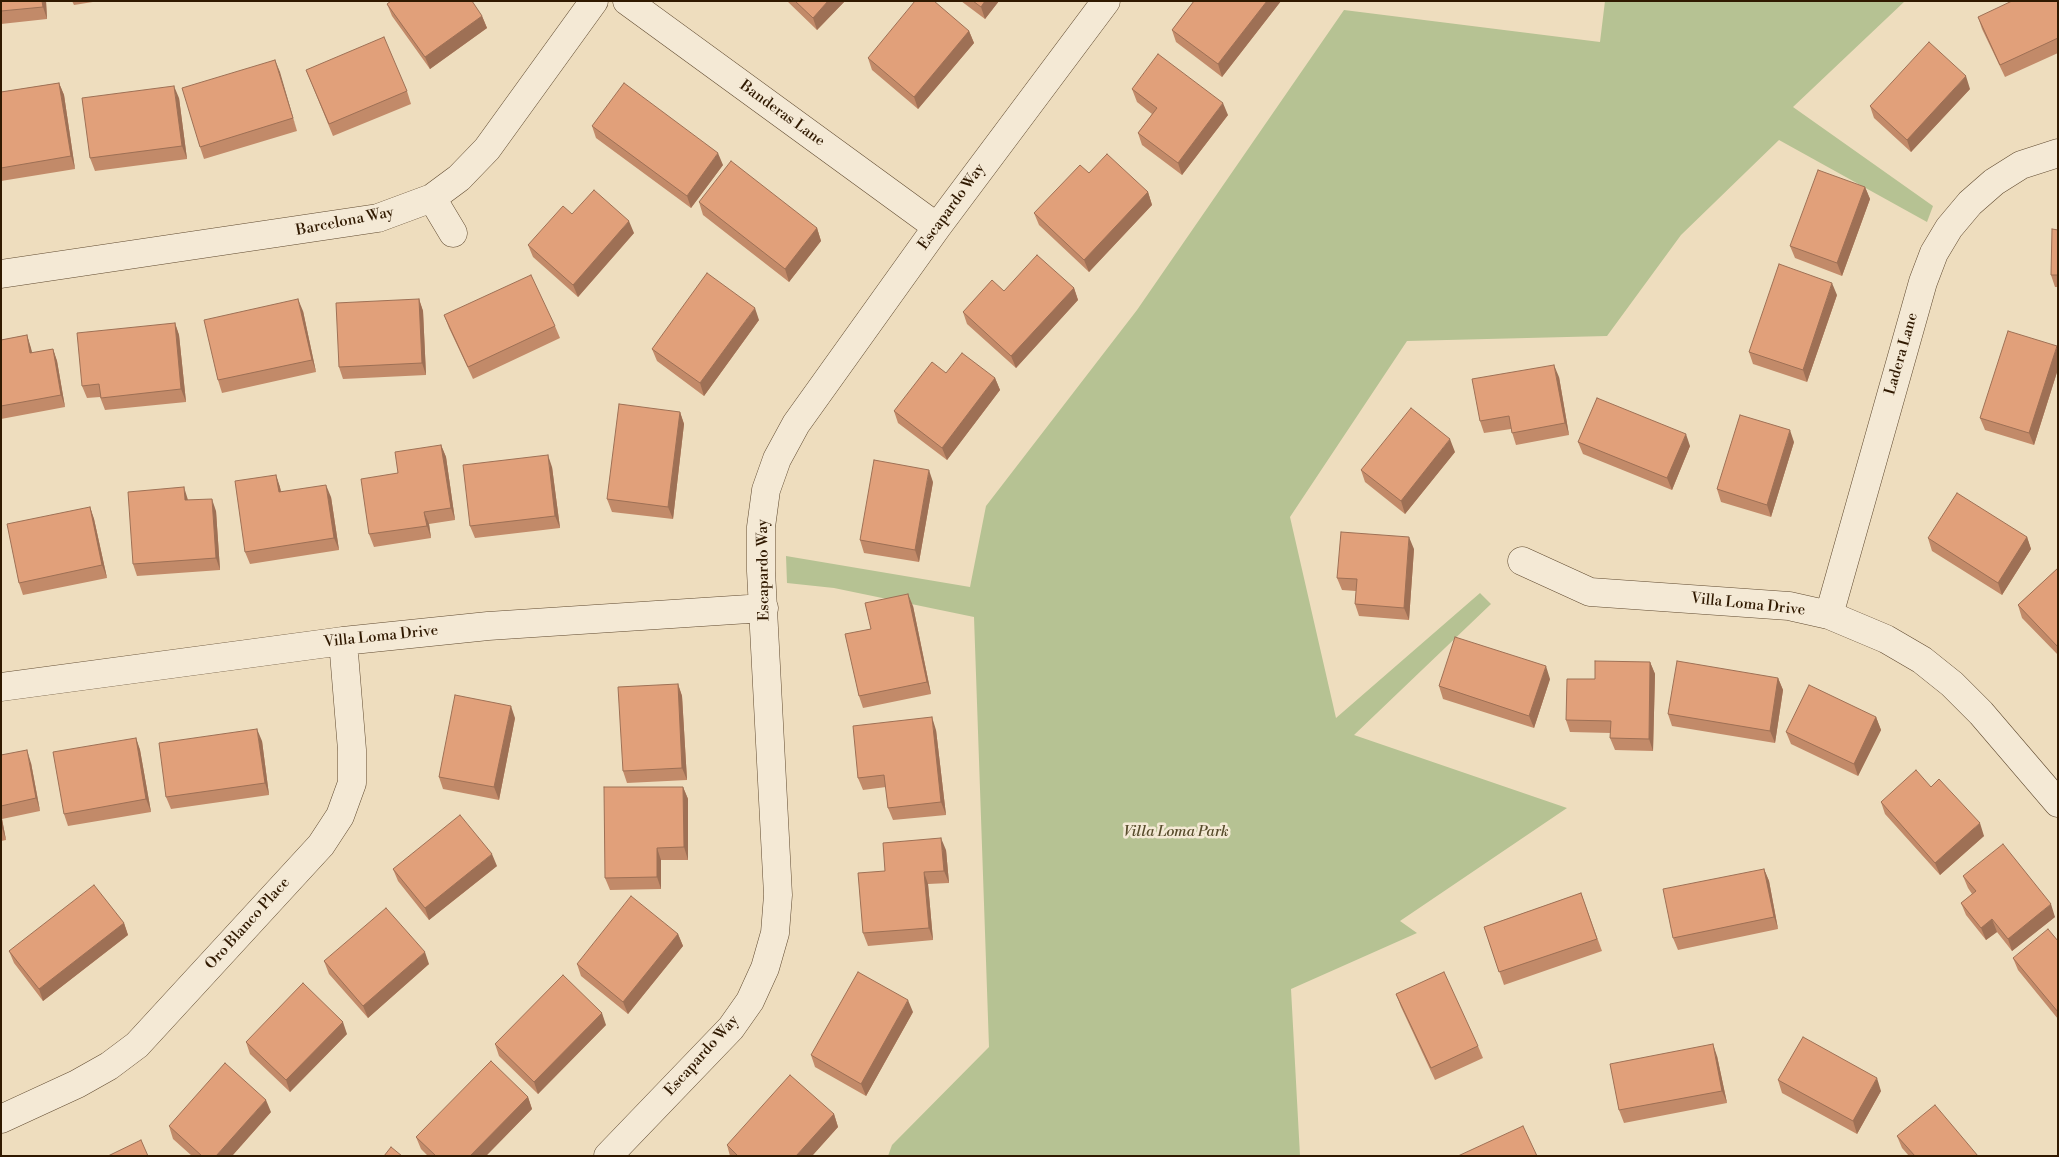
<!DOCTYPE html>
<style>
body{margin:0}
#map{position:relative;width:2059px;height:1157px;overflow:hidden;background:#eeddbe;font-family:"Libre Bodoni",serif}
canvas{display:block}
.frame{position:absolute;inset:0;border:2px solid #301900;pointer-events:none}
</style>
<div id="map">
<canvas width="2059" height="1157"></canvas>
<div class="frame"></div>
</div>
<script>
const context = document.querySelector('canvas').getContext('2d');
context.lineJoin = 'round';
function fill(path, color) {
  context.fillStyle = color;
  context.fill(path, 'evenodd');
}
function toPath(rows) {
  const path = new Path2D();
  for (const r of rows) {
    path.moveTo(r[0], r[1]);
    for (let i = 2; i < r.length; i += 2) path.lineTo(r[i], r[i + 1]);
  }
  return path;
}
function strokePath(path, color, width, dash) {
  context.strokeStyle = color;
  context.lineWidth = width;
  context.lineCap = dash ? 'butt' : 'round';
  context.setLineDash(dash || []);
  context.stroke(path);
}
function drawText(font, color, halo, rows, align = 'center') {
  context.font = font + ' "Libre Bodoni",serif';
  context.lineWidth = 5;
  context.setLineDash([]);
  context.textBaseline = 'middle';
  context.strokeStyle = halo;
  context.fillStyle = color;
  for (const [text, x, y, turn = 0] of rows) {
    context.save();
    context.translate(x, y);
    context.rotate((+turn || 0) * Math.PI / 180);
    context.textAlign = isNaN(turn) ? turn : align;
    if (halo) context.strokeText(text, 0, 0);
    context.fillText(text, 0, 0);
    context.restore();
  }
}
fill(toPath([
 [1605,1,1905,1,1793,107,1933,206,1927,222,1779,140,1681,235,1607,336,1407,341,1290,517,1336,718,1480,593,1491,604,1354,735,1567,808,1400,921,1417,933,1291,989,1300,1156,888,1156,892,1145,989,1047,974,617,834,588,787,583,786,556,970,587,986,506,1137,310,1344,10,1600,42]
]), '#b6c293');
const minor = toPath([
 [627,1,937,227],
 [432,198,453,233],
 [1,274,378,218,432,198,459,178,487,149,594,1],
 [1522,561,1590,592,1789,606,1829,615,1886,639,1922,660,1952,684,1981,713,2058,803],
 [1829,615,1923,282,1934,253,1949,228,1970,203,1994,182,2021,165,2058,153],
 [1,687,343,641,488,626,764,608],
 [1,1119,77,1084,109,1066,137,1045,321,845,340,816,352,783,352,750,343,641],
 [608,1156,731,1028,750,1001,765,968,775,933,778,895,761,571,761,527,766,490,777,459,796,424,937,227,1106,1]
]);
strokePath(minor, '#604a30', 29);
strokePath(minor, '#f4e9d5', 28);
fill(toPath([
 [1,1,46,1,47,19,1,24],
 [72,1,99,1,74,5],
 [787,1,845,1,817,30],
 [961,1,999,1,985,19],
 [1194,1,1281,1,1222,77,1176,42,1172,30],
 [2058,1,2058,53,2005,77,1982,29,1978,17],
 [387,4,482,16,487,28,430,69,392,16],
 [969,31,974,43,918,109,872,70,868,58],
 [275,60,297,131,204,159,200,147],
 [306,70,407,91,411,104,333,136],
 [59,83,64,95,75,169,1,181,1,92],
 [1132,89,1228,115,1182,175,1142,145,1138,133,1152,114,1137,102],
 [1970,89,1911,152,1874,118,1870,106],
 [179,98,187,159,95,171,90,158],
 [592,126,723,165,691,208,596,138],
 [1089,173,1148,192,1152,205,1089,272,1039,225,1034,213],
 [1865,187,1870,199,1842,276,1795,258,1790,246],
 [699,202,817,228,821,241,789,282,703,215],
 [572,214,634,233,578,297,533,257,528,245],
 [2058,230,2058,287,2055,287,2051,275],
 [1074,288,1078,300,1016,368,967,324,963,312],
 [1837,295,1807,382,1753,364,1749,352],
 [419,299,423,311,426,375,343,379,339,367],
 [303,311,316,372,222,393,218,380],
 [444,315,555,326,560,338,473,379,449,328],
 [759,320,704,396,657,361,652,349],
 [175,323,179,335,186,402,105,410,100,397,87,398,82,386],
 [27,335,32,353,53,349,57,361,65,407,1,419,1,340],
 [2058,350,2058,369,2034,445,1985,430,1980,418],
 [946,373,995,378,1000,390,947,460,898,423,894,411],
 [1559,377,1569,435,1516,445,1511,429,1484,433,1480,421],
 [680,412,684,424,673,519,612,512,607,499],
 [1578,442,1690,446,1672,490,1583,454],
 [1794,442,1771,517,1721,502,1717,489],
 [441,445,446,457,455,520,429,524,431,538,374,547,369,534,398,473],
 [1455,452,1405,514,1365,482,1361,470],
 [552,467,560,528,475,538,470,526],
 [276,475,281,491,331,497,339,550,250,564,245,552],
 [933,482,919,562,864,553,860,540],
 [188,500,216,511,220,570,137,576,133,564],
 [90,507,94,519,107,578,23,595,19,583],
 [2027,537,2031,549,2002,595,1932,551,1928,538],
 [1414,549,1409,620,1359,616,1355,604,1356,591,1342,590,1337,578],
 [2058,568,2058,655,2022,618,2018,605],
 [913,606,931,694,863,708,859,696,871,629],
 [1650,662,1655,674,1653,751,1615,750,1610,738,1611,733,1570,732,1566,720,1595,679],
 [1778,678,1783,690,1775,743,1672,726,1668,714],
 [1550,679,1534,728,1443,699,1439,686],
 [678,684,682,696,687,780,627,783,623,771],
 [1876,717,1881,730,1858,776,1791,744,1786,732],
 [515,718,499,800,443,789,439,777],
 [936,730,946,815,893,820,888,808,886,787,863,790,858,778],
 [136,738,140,750,151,812,68,826,64,814],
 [262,741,269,795,171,809,166,797],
 [1,755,31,763,40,811,2,819,6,840,1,841],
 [683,787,688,799,688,860,661,860,661,889,610,890,605,878],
 [1931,787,1984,836,1940,875,1885,814,1881,802],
 [946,850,949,883,928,884,933,940,868,946,863,933,885,871],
 [497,866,429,920,398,881,393,869],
 [1764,869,1769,881,1778,929,1678,950,1673,938],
 [1963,876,2055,917,2012,951,1997,932,1986,940,1966,915,1961,903,1972,894,1968,888],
 [1581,893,1602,951,1504,985,1484,927],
 [124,923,128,935,43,1001,14,963,9,951],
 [678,934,683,946,628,1014,581,976,577,964],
 [2058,941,2058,1019,2018,970,2013,958],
 [324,961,429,964,368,1018,329,974],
 [1396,994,1478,1046,1483,1058,1435,1080,1401,1007],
 [913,1012,866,1096,815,1067,811,1055],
 [606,1025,538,1094,499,1056,495,1044],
 [347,1034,290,1092,250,1054,246,1042],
 [1717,1056,1727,1103,1624,1123,1619,1110],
 [1778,1080,1881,1091,1857,1134,1782,1093],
 [528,1097,532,1109,486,1156,428,1156,421,1149,416,1137],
 [271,1112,232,1156,192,1156,173,1139,169,1126],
 [834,1114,838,1127,812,1156,730,1156,727,1145],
 [1897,1136,1978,1156,1909,1156,1902,1148]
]), '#c28a69');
fill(toPath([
 [42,1,46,1,47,19,43,7],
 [828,1,845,1,817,30,813,18],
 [985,1,999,1,985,19,981,7],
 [1267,1,1281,1,1222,77,1218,64],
 [482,16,487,28,430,69,425,57],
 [969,31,974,43,918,109,914,97],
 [275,60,280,72,297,131,293,118],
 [1966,76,1970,89,1911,152,1907,140],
 [59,83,64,95,75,169,71,156],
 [174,86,179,98,187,159,182,146],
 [1223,103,1228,115,1182,175,1178,163],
 [718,153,723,165,691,208,687,196],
 [1865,187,1870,199,1842,276,1837,263],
 [1148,192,1152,205,1089,272,1084,260],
 [629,221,634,233,578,297,573,285],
 [817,228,821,241,789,282,785,269],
 [1832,283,1837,295,1807,382,1803,370],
 [1074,288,1078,300,1016,368,1011,356],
 [298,299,303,311,316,372,312,360],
 [419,299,423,311,426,375,422,363],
 [755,308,759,320,704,396,700,383],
 [175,323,179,335,186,402,181,389],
 [27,335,31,348,35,365,30,353],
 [2057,346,2058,350,2058,369,2034,445,2029,433],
 [53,349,57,361,65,407,61,395],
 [1554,365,1559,377,1569,435,1565,423],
 [995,378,1000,390,947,460,942,448],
 [680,412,684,424,673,519,668,507],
 [1790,430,1794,442,1771,517,1767,505],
 [1686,434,1690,446,1672,490,1667,478],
 [1450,439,1455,452,1405,514,1401,501],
 [441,445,446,457,455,520,451,508],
 [548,455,552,467,560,528,555,516],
 [929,470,933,482,919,562,915,550],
 [276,475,280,487,283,504,279,492],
 [326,485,331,497,339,550,334,538],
 [184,487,188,500,190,513,185,500],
 [212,499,216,511,220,570,216,558],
 [90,507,94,519,107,578,102,565],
 [424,512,429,524,431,538,427,526],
 [1409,537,1414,549,1409,620,1404,608],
 [2027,537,2031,549,2002,595,1998,583],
 [908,594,913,606,931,694,927,682],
 [1650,662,1655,674,1653,751,1649,739],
 [1546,666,1550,679,1534,728,1529,716],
 [1778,678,1783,690,1775,743,1770,731],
 [678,684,682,696,687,780,682,768],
 [511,706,515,718,499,800,494,787],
 [932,717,936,730,946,815,941,802],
 [1876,717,1881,730,1858,776,1854,764],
 [257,729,262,741,269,795,265,783],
 [136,738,140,750,151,812,146,799],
 [27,750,31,763,40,811,36,798],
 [683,787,688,799,688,860,684,847],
 [1,817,2,819,6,840,2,828],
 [1980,823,1984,836,1940,875,1935,863],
 [941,838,946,850,949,883,944,871],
 [657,848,661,860,661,889,657,877],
 [492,854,497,866,429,920,425,908],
 [1764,869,1769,881,1778,929,1774,917],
 [924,872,928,884,933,940,929,928],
 [2051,904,2055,917,2012,951,2008,939],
 [1992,919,1997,932,1986,940,1981,928],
 [124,923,128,935,43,1001,39,989],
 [678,934,683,946,628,1014,623,1002],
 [425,952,429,964,368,1018,363,1006],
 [908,1000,913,1012,866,1096,861,1084],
 [602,1013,606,1025,538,1094,534,1082],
 [343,1022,347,1034,290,1092,286,1080],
 [1713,1044,1717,1056,1727,1103,1722,1091],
 [1877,1078,1881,1091,1857,1134,1853,1121],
 [528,1097,532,1109,486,1156,470,1156],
 [266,1100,271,1112,232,1156,216,1156],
 [834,1114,838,1127,812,1156,796,1156]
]), '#9e7055');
const building = toPath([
 [1,1,42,1,43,7,1,11,1,1],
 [391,1,472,1,482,16,425,57,387,4,391,1],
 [795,1,828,1,813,18,795,1],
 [915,1,934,1,969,31,914,97,868,58,915,1],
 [973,1,985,1,981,7,973,1],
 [1194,1,1267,1,1218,64,1172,30,1194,1],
 [2012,1,2058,1,2058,38,2000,65,1978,17,2012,1],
 [384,37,407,91,329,124,306,70,384,37],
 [1929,42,1966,76,1907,140,1870,106,1929,42],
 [1158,54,1223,103,1178,163,1138,133,1157,108,1132,89,1158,54],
 [275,60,293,118,200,147,182,88,275,60],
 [59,83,71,156,1,168,1,92,59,83],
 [624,83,718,153,687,196,592,126,624,83],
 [174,86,182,146,90,158,82,98,174,86],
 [1107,154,1148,192,1084,260,1034,213,1080,165,1089,173,1107,154],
 [731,161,817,228,785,269,699,202,731,161],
 [1818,170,1865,187,1837,263,1790,246,1818,170],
 [594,190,629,221,573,285,528,245,563,206,572,214,594,190],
 [2052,229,2058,230,2058,275,2051,275,2052,229],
 [1037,255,1074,288,1011,356,963,312,992,280,1004,291,1037,255],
 [1779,264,1832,283,1803,370,1749,352,1779,264],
 [707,273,755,308,700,383,652,349,707,273],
 [531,275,555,326,468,367,444,315,531,275],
 [298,299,312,360,218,380,204,320,298,299],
 [419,299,422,363,339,367,336,303,419,299],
 [175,323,181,389,101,398,99,384,82,386,77,333,175,323],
 [2008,331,2057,346,2029,433,1980,418,2008,331],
 [27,335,30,353,53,349,61,395,1,406,1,340,27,335],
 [962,353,995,378,942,448,894,411,932,362,946,373,962,353],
 [1554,365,1565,423,1512,433,1509,416,1480,421,1472,379,1554,365],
 [1597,398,1686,434,1667,478,1578,442,1597,398],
 [619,404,680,412,668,507,607,499,619,404],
 [1411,408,1450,439,1401,501,1361,470,1411,408],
 [1740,415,1790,430,1767,505,1717,489,1740,415],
 [441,445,451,508,424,512,427,526,369,534,361,479,398,473,395,452,441,445],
 [548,455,555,516,470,526,463,465,548,455],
 [874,460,929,470,915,550,860,540,874,460],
 [276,475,279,492,326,485,334,538,245,552,235,481,276,475],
 [184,487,185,500,212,499,216,558,133,564,128,492,184,487],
 [1957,493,2027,537,1998,583,1928,538,1957,493],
 [90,507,102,565,19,583,7,524,90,507],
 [1341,532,1409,537,1404,608,1355,604,1357,579,1337,578,1341,532],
 [2058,568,2058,647,2018,605,2058,568],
 [908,594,927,682,859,696,845,634,871,629,865,603,908,594],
 [1455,637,1546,666,1529,716,1439,686,1455,637],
 [1595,661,1650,662,1649,739,1610,738,1611,721,1566,720,1567,679,1595,679,1595,661],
 [1677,661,1778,678,1770,731,1668,714,1677,661],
 [678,684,682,768,623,771,618,687,678,684],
 [1809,685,1876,717,1854,764,1786,732,1809,685],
 [455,695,511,706,494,787,439,777,455,695],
 [932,717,941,802,888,808,884,775,858,778,853,726,932,717],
 [257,729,265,783,166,797,159,743,257,729],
 [136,738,146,799,64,814,53,752,136,738],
 [27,750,36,798,1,806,1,755,27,750],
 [1916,770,1931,787,1939,779,1980,823,1935,863,1881,802,1916,770],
 [604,787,683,787,684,847,657,848,657,877,605,878,604,787],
 [460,815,492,854,425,908,393,869,460,815],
 [941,838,944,871,924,872,929,928,863,933,858,873,885,871,883,843,941,838],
 [2003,844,2051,904,2008,939,1992,919,1981,928,1961,903,1976,891,1963,876,2003,844],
 [1764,869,1774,917,1673,938,1663,889,1764,869],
 [94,885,124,923,39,989,9,951,94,885],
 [1581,893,1597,939,1499,972,1484,927,1581,893],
 [631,896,678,934,623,1002,577,964,631,896],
 [386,908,425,952,363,1006,324,961,386,908],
 [2048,929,2058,941,2058,1012,2013,958,2048,929],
 [858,972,908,1000,861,1084,811,1055,858,972],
 [1444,972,1478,1046,1431,1068,1396,994,1444,972],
 [563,975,602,1013,534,1082,495,1044,563,975],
 [303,983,343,1022,286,1080,246,1042,303,983],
 [1803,1037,1877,1078,1853,1121,1778,1080,1803,1037],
 [1713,1044,1722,1091,1619,1110,1610,1064,1713,1044],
 [491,1061,528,1097,470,1156,436,1156,416,1137,491,1061],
 [225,1063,266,1100,216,1156,202,1156,169,1126,225,1063],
 [790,1075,834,1114,796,1156,738,1156,727,1145,790,1075],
 [1935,1105,1978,1156,1915,1156,1897,1136,1935,1105],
 [1523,1126,1537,1156,1458,1156,1523,1126],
 [141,1140,148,1156,108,1156,141,1140],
 [391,1147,402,1156,384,1156,391,1147]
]);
fill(building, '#e1a07a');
strokePath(building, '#9e7055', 1);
drawText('15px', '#301900', '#f4e9d5', [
 ["Banderas Lane",782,114,36],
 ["Escapardo Way",952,207,-54],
 ["Barcelona Way",345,222,-11],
 ["Ladera Lane",1902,354,-74],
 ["Escapardo Way",764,570,-91],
 ["Villa Loma Drive",1748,605,6],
 ["Villa Loma Drive",381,637,-6],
 ["Oro Blanco Place",248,924,-48],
 ["Escapardo Way",702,1056,-48]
]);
drawText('italic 15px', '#584c2c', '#f4e9d5', [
 ["Villa Loma Park",1176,832]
]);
</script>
